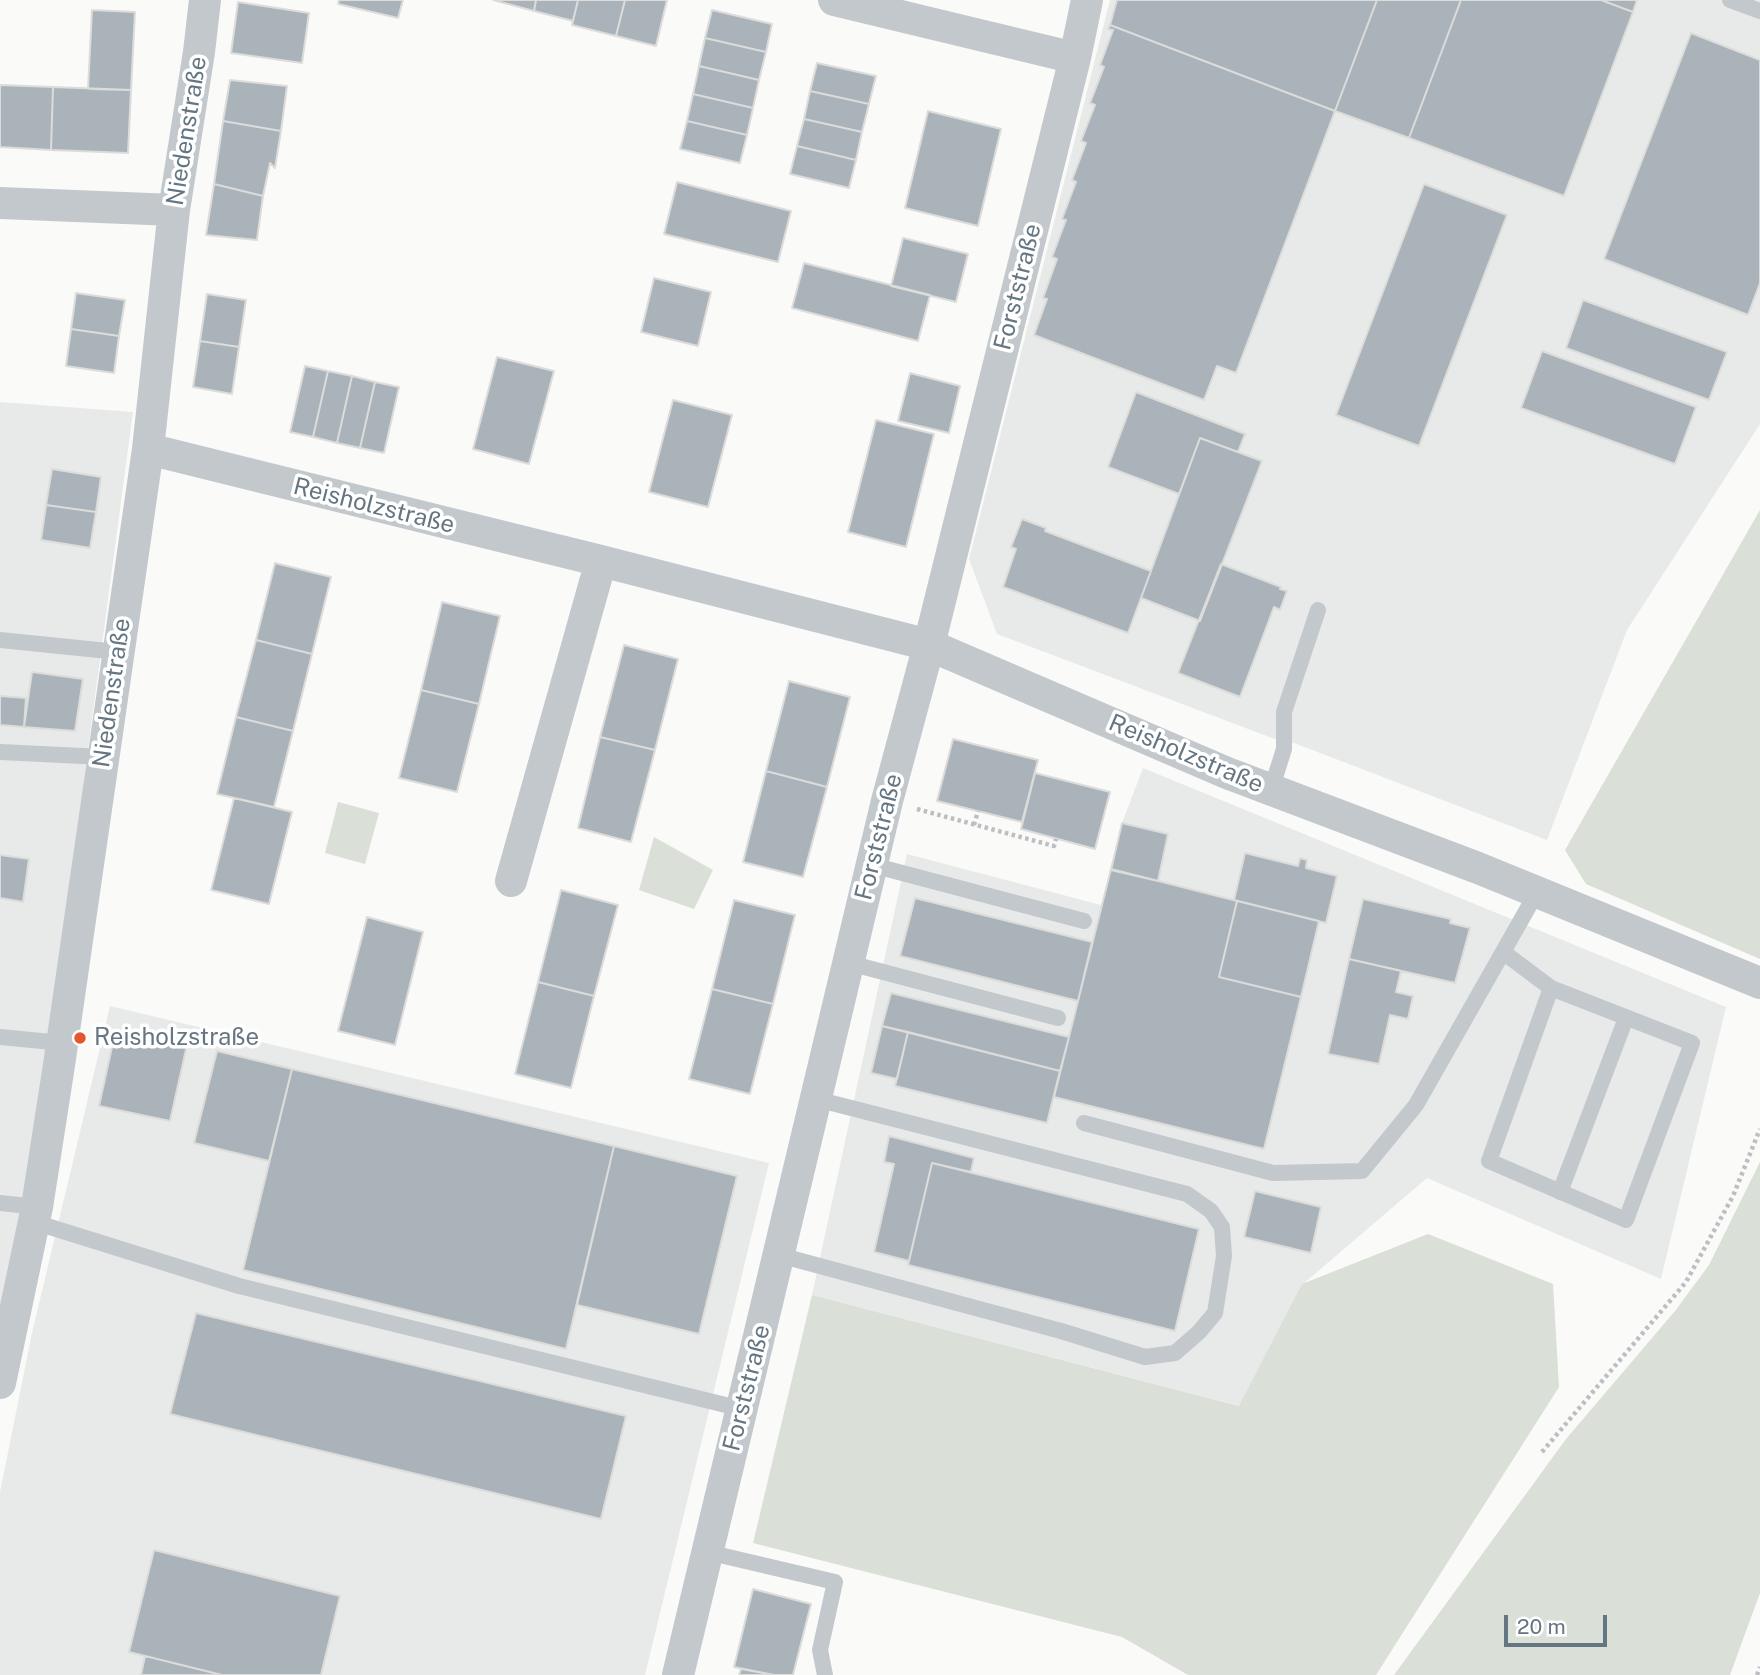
<!DOCTYPE html>
<meta charset="utf-8">
<style>
body{margin:0}
#map{position:relative;width:1760px;height:1675px;overflow:hidden;background:#fafaf8;font-family:"Public Sans",sans-serif}
canvas{display:block}
.scale{position:absolute;left:1504px;top:1615px;width:103px;height:32px;box-sizing:border-box;border:4px solid #657683;border-top:0;padding-left:9px;font-size:21px;line-height:24px;white-space:nowrap;color:#657683;-webkit-text-stroke:5px #fff;paint-order:stroke}
</style>
<div id="map">
<canvas width="1760" height="1675"></canvas>
<div class="scale">20 m</div>
</div>
<script>
const context = document.querySelector('canvas').getContext('2d');
context.lineJoin = 'round';
function fill(path, color) {
  context.fillStyle = color;
  context.fill(path, 'evenodd');
}
function toPath(rows) {
  const path = new Path2D();
  for (const r of rows) {
    path.moveTo(r[0], r[1]);
    for (let i = 2; i < r.length; i += 2) path.lineTo(r[i], r[i + 1]);
  }
  return path;
}
function strokePath(path, color, width, dash) {
  context.strokeStyle = color;
  context.lineWidth = width;
  context.lineCap = dash ? 'butt' : 'round';
  context.setLineDash(dash || []);
  context.stroke(path);
}
function drawText(font, color, halo, rows, align = 'center') {
  context.font = font + ' "Public Sans",sans-serif';
  context.lineWidth = 7;
  context.setLineDash([]);
  context.textBaseline = 'middle';
  context.strokeStyle = halo;
  context.fillStyle = color;
  for (const [text, x, y, turn = 0] of rows) {
    context.save();
    context.translate(x, y);
    context.rotate((+turn || 0) * Math.PI / 180);
    context.textAlign = isNaN(turn) ? turn : align;
    if (halo) context.strokeText(text, 0, 0);
    context.fillText(text, 0, 0);
    context.restore();
  }
}
fill(toPath([
 [1110,0,1760,0,1760,424,1627,630,1547,840,1294,743,1280,741,997,634,969,559],
 [0,402,133,412,17,1281,0,1352],
 [1143,768,1726,1007,1661,1279,1427,1178,1303,1284,1240,1406,812,1295,907,854,1101,905,1122,823],
 [110,1006,769,1163,645,1675,0,1675,0,1492,32,1333]
]), '#e8e9e9');
fill(toPath([
 [1760,510,1760,959,1586,884,1565,850],
 [338,802,379,813,365,864,325,853],
 [654,837,713,870,694,909,639,890],
 [1760,1162,1760,1593,1730,1675,1394,1675,1566,1439,1675,1311,1709,1265],
 [1428,1234,1553,1284,1559,1387,1376,1675,1188,1675,1122,1637,753,1543,812,1295,1239,1406,1302,1284]
]), '#dadfd7');
const building = toPath([
 [339,0,403,0,398,18,338,4,339,0],
 [493,0,536,0,534,11,493,0],
 [536,0,578,0,573,21,534,11,536,0],
 [578,0,625,0,616,36,572,25,578,0],
 [625,0,667,0,656,46,616,36,625,0],
 [1117,0,1377,0,1335,111,1110,25,1117,0],
 [1377,0,1461,0,1409,138,1335,111,1377,0],
 [1461,0,1601,0,1633,12,1564,196,1409,138,1461,0],
 [1601,0,1637,0,1633,12,1601,0],
 [238,2,309,13,302,63,231,53,238,2],
 [92,10,135,12,131,90,88,89,92,10],
 [712,10,772,24,766,52,705,38,712,10],
 [1110,25,1335,111,1236,373,1217,366,1204,400,1034,335,1047,299,1043,298,1057,259,1052,257,1066,220,1062,219,1076,182,1072,180,1086,143,1081,141,1095,105,1090,103,1104,67,1100,65,1113,30,1108,29,1110,25],
 [1691,33,1760,60,1760,283,1748,315,1604,259,1691,33],
 [705,38,766,52,759,80,699,66,705,38],
 [817,63,876,76,869,104,810,91,817,63],
 [699,66,759,80,753,108,693,94,699,66],
 [230,80,287,86,281,131,223,121,230,80],
 [0,85,53,87,51,150,0,147,0,85],
 [53,87,131,90,128,153,51,150,53,87],
 [810,91,869,104,862,132,804,119,810,91],
 [693,94,753,108,747,135,687,121,693,94],
 [928,111,1001,129,978,226,905,208,928,111],
 [804,119,862,132,856,160,797,146,804,119],
 [223,121,281,131,275,168,270,163,263,196,214,184,223,121],
 [687,121,747,135,740,163,680,149,687,121],
 [797,146,856,160,849,188,790,174,797,146],
 [677,182,791,211,778,262,664,234,677,182],
 [214,184,263,196,257,240,206,235,214,184],
 [1424,184,1507,215,1419,446,1336,415,1424,184],
 [903,238,968,254,956,302,891,286,903,238],
 [804,263,930,295,918,341,792,308,804,263],
 [654,278,711,292,698,346,641,332,654,278],
 [76,293,125,300,119,336,71,329,76,293],
 [207,294,246,300,239,347,200,341,207,294],
 [1583,300,1727,352,1709,400,1566,348,1583,300],
 [71,329,119,336,114,373,66,366,71,329],
 [200,341,239,347,232,394,193,387,200,341],
 [1542,351,1696,407,1675,464,1521,408,1542,351],
 [497,357,554,371,529,464,473,449,497,357],
 [305,366,328,371,313,437,290,432,305,366],
 [328,371,352,376,337,443,313,437,328,371],
 [910,373,960,386,949,433,898,421,910,373],
 [352,376,375,382,360,448,337,443,352,376],
 [375,382,399,387,384,453,360,448,375,382],
 [1136,392,1245,434,1238,452,1200,438,1179,494,1108,467,1136,392],
 [673,400,732,415,708,507,649,492,673,400],
 [876,420,934,434,906,547,848,532,876,420],
 [1200,438,1262,461,1200,621,1141,598,1200,438],
 [52,469,101,477,96,512,46,505,52,469],
 [46,505,96,512,90,548,41,540,46,505],
 [1022,519,1046,528,1045,531,1151,571,1128,633,1003,587,1016,549,1011,547,1022,519],
 [275,563,331,577,312,654,256,640,275,563],
 [1221,564,1281,587,1280,589,1287,591,1280,610,1274,607,1240,697,1178,673,1221,564],
 [442,602,500,616,479,704,421,690,442,602],
 [256,640,312,654,293,731,236,717,256,640],
 [624,645,678,659,655,750,600,737,624,645],
 [32,672,83,679,75,731,24,727,32,672],
 [789,681,850,697,827,787,766,771,789,681],
 [421,690,479,704,457,792,399,778,421,690],
 [0,696,26,698,24,727,0,725,0,696],
 [236,717,293,731,274,807,217,794,236,717],
 [600,737,655,750,631,842,578,828,600,737],
 [953,739,1038,760,1022,822,937,801,953,739],
 [766,771,827,787,803,877,743,862,766,771],
 [1035,773,1110,792,1095,849,1021,829,1035,773],
 [234,798,292,812,269,904,211,890,234,798],
 [1122,823,1168,834,1158,881,1111,870,1122,823],
 [1245,853,1298,866,1300,858,1307,860,1306,868,1337,876,1326,923,1234,900,1245,853],
 [0,855,29,859,23,902,0,898,0,855],
 [1111,869,1237,901,1219,977,1301,997,1264,1149,1054,1097,1111,869],
 [561,890,618,905,594,996,538,982,561,890],
 [915,898,1092,942,1078,1001,900,956,915,898],
 [1363,899,1451,919,1450,923,1470,928,1455,983,1349,959,1363,899],
 [734,900,795,915,773,1004,712,989,734,900],
 [1237,901,1319,921,1301,997,1219,977,1237,901],
 [367,917,423,932,395,1045,338,1031,367,917],
 [1349,959,1401,971,1396,992,1413,996,1408,1019,1390,1015,1379,1064,1328,1054,1349,959],
 [538,982,594,996,571,1088,515,1074,538,982],
 [712,989,773,1004,750,1094,689,1079,712,989],
 [891,993,1069,1037,1060,1071,882,1026,891,993],
 [882,1026,908,1032,897,1079,871,1073,882,1026],
 [116,1029,187,1045,170,1121,99,1106,116,1029],
 [908,1032,1060,1071,1047,1123,895,1086,908,1032],
 [217,1051,292,1069,269,1161,194,1143,217,1051],
 [292,1069,614,1146,566,1349,243,1270,292,1069],
 [889,1136,974,1158,971,1172,932,1163,909,1261,874,1252,894,1164,884,1162,889,1136],
 [614,1146,737,1176,699,1334,577,1305,614,1146],
 [932,1163,1199,1229,1175,1331,908,1265,932,1163],
 [1255,1191,1321,1207,1311,1253,1244,1237,1255,1191],
 [196,1313,626,1416,601,1519,170,1414,196,1313],
 [154,1550,340,1596,321,1675,222,1675,129,1652,154,1550],
 [753,1589,811,1604,793,1675,774,1675,734,1667,753,1589],
 [145,1656,222,1675,141,1675,145,1656],
 [741,1669,774,1675,739,1675,741,1669]
]);
fill(building, '#aab3b9');
strokePath(building, '#dcdcda', 2);
strokePath(toPath([
 [917,809,1054,846,1056,839],
 [974,825,978,811],
 [1542,1452,1686,1282,1733,1196,1760,1129],
 [1757,1675,1760,1667]
]), '#bbbfc2', 4.5, [3.5, 3.5]);
strokePath(toPath([
 [1730,0,1760,11],
 [0,640,118,652],
 [0,752,103,757],
 [1271,790,1284,749,1284,712,1318,610],
 [872,865,1084,921],
 [1503,952,1551,988],
 [849,963,1058,1018],
 [1551,988,1692,1043,1626,1220,1489,1161,1551,988],
 [0,1037,62,1043],
 [1084,1123,1273,1173,1362,1171,1416,1105,1537,892],
 [1560,1192,1626,1018],
 [0,1203,37,1207],
 [34,1222,239,1286,742,1409],
 [779,1255,1061,1331,1145,1357,1175,1353,1199,1332,1215,1313,1224,1256,1222,1227,1211,1211,1187,1194,816,1099],
 [707,1552,835,1582,820,1650,825,1675]
]), '#c3c8cc', 16);
strokePath(toPath([
 [834,0,1075,58],
 [0,203,174,210],
 [148,449,601,561,929,645,1227,773,1478,868,1760,983],
 [511,881,601,561],
 [0,1383,37,1207,59,1065,148,449,174,210,199,52,205,0],
 [678,1675,887,801,929,645,1075,58,1087,0]
]), '#c3c8cc', 32);
for (const [x, y, r, color] of [
 [80,1038,7,"#e4572e"]
]) {
  const dot = new Path2D();
  dot.arc(x, y, r, 0, 2 * Math.PI);
  context.fillStyle = color;
  context.fill(dot);
  strokePath(dot, '#fff', 2.5);
}
drawText('24px', '#657683', '#fff', [
 ["Niedenstraße",187,131,-81],
 ["Forststraße",1018,287,-76],
 ["Reisholzstraße",374,506,14],
 ["Niedenstraße",112,693,-82],
 ["Reisholzstraße",1186,754,23],
 ["Forststraße",879,837,-76],
 ["Forststraße",747,1388,-76]
]);
drawText('24px', '#657683', '#fff', [
 ["Reisholzstraße",94,1038]
], 'left');
</script>
